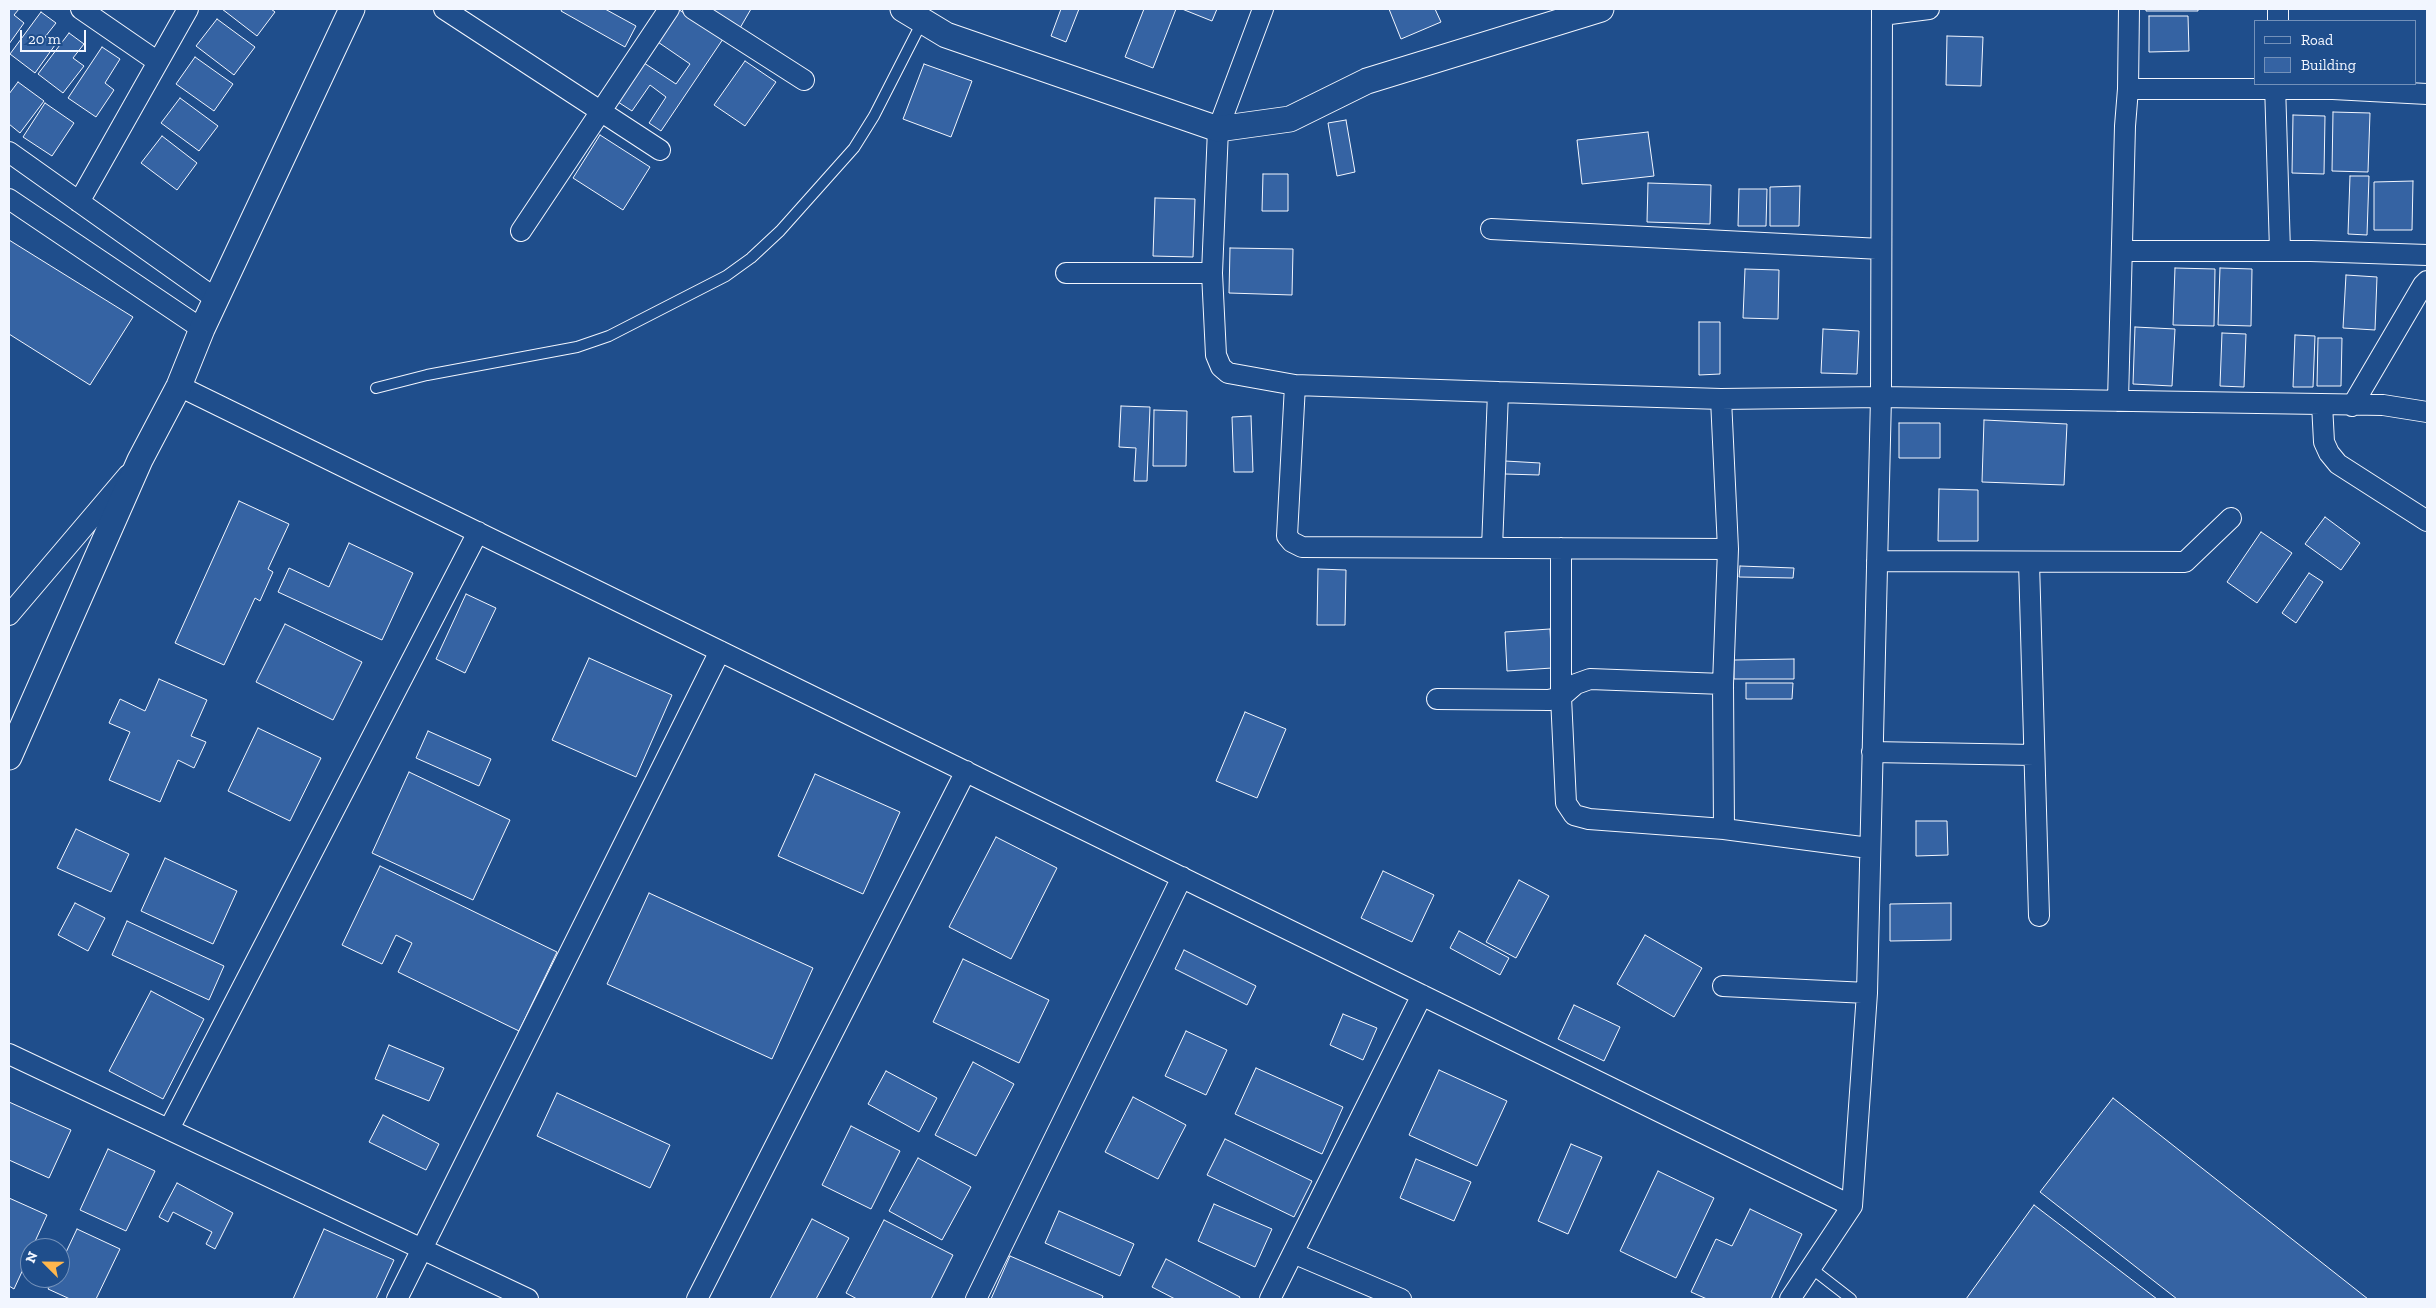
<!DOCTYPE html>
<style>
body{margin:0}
#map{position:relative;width:2436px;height:1308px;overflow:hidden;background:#1f4e8c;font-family:"Zilla Slab",serif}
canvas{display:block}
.frame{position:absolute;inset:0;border:10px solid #f2f6ff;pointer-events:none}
.legend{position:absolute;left:2254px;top:20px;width:162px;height:65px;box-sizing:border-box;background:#1f4e8c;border:1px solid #7391ba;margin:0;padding:6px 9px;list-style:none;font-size:15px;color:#f2f6ff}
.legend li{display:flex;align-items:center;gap:10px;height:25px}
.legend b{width:25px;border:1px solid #7391ba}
.north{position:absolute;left:20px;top:1238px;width:50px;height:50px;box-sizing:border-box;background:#1f4e8c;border:1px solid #7391ba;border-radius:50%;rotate:293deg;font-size:14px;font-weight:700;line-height:20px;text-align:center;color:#f2f6ff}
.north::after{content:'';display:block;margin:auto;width:18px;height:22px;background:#ffb74d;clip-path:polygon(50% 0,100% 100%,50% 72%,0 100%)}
.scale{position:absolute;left:20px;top:30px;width:66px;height:22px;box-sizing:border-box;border:2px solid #f2f6ff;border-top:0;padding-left:6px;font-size:15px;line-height:18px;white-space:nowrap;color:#f2f6ff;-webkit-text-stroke:4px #1f4e8c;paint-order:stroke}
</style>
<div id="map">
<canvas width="2436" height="1308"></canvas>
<div class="frame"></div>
<ul class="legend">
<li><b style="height:6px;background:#1f4e8c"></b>Road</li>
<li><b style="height:14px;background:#3563a3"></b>Building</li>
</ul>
<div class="north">N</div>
<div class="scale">20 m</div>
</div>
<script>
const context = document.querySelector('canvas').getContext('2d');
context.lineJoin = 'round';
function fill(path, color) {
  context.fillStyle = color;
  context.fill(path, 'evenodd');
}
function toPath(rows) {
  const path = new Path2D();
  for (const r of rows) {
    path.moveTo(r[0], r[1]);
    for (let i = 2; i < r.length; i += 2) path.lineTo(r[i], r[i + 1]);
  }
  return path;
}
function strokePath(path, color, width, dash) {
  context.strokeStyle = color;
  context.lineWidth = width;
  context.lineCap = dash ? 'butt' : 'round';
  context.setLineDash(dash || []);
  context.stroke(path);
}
const building = toPath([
 [9,9,19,9,14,15,24,23,9,44,9,9],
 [222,9,271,9,275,12,257,36,222,9],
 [562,9,605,9,636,26,625,47,561,11,562,9],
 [678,9,723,39,661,131,649,123,666,97,650,85,632,111,615,100,641,61,676,84,690,64,655,40,678,9],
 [708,9,751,9,740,28,708,9],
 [1061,9,1079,9,1066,42,1051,36,1061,9],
 [1144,9,1176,9,1153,68,1125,57,1144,9],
 [1182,9,1217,9,1212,21,1182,9],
 [1389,9,1435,9,1441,22,1401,39,1389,9],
 [2146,9,2198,9,2198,11,2146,11,2146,9],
 [41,12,56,23,45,37,55,45,35,73,10,54,41,12],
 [2149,16,2188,16,2189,51,2149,52,2149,16],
 [217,19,255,47,234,75,196,46,217,19],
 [69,33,84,44,73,58,84,66,63,93,38,74,69,33],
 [1947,36,1983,37,1981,86,1946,85,1947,36],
 [102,47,120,59,105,83,114,90,96,117,68,98,102,47],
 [195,57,233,84,214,111,176,84,195,57],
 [745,61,776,82,745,126,714,105,745,61],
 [924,64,972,81,951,137,903,119,924,64],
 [18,82,44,101,20,133,9,124,9,94,18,82],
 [180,98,218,126,199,151,161,123,180,98],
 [45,103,74,123,52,156,23,137,45,103],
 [2333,112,2370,113,2368,172,2332,171,2333,112],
 [2293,115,2325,116,2324,174,2292,173,2293,115],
 [1346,120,1355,172,1337,176,1328,123,1346,120],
 [1648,132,1654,176,1582,184,1577,140,1648,132],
 [600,135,650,167,623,210,573,178,600,135],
 [162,136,197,163,177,190,141,163,162,136],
 [1263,174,1288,174,1288,211,1262,211,1263,174],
 [2350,176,2369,176,2367,235,2348,234,2350,176],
 [2413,181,2412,230,2374,230,2374,182,2413,181],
 [1648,183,1711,185,1710,224,1647,222,1648,183],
 [1800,186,1799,226,1770,226,1770,187,1800,186],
 [1739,189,1767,189,1766,226,1738,226,1739,189],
 [1155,198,1195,199,1193,257,1153,256,1155,198],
 [9,240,133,317,90,385,9,334,9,240],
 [1230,248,1293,249,1292,295,1229,293,1230,248],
 [2175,268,2215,269,2214,326,2173,325,2175,268],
 [2220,268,2252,269,2251,326,2218,325,2220,268],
 [1745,269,1779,270,1778,319,1743,318,1745,269],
 [2346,275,2377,277,2375,330,2343,328,2346,275],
 [1699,322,1720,322,1720,374,1699,375,1699,322],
 [2135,327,2175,329,2172,386,2133,384,2135,327],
 [1823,329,1859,331,1857,374,1821,373,1823,329],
 [2222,333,2246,334,2244,387,2220,386,2222,333],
 [2295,335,2315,336,2313,387,2293,387,2295,335],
 [2318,338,2342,338,2341,386,2317,386,2318,338],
 [1121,406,1150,407,1147,481,1134,481,1136,448,1119,447,1121,406],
 [1154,410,1187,411,1186,466,1153,466,1154,410],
 [1251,416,1253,472,1234,472,1232,417,1251,416],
 [1984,420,2067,424,2064,485,1982,482,1984,420],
 [1899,423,1940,423,1940,458,1899,458,1899,423],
 [1505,461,1540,463,1539,475,1505,474,1505,461],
 [1939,489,1978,490,1978,541,1938,541,1939,489],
 [239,501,289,524,268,569,273,572,260,601,255,598,224,665,175,643,239,501],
 [2325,517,2360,543,2341,570,2305,544,2325,517],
 [2261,532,2292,553,2257,603,2227,582,2261,532],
 [349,543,413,573,382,640,278,592,289,568,329,587,349,543],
 [1740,566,1794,568,1793,578,1739,577,1740,566],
 [1318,569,1346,570,1345,625,1317,625,1318,569],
 [2309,573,2323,582,2296,623,2282,613,2309,573],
 [466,594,496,608,465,673,436,659,466,594],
 [285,624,362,662,333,720,256,682,285,624],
 [1550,629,1552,668,1507,671,1505,632,1550,629],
 [589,658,672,695,636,777,552,740,589,658],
 [1794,659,1794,679,1734,679,1734,660,1794,659],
 [159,679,207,700,191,736,206,742,194,768,178,760,160,802,109,780,130,732,109,723,120,699,145,711,159,679],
 [1746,683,1793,683,1792,699,1746,699,1746,683],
 [1245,712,1286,729,1257,798,1216,781,1245,712],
 [258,728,321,758,290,821,228,791,258,728],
 [428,731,491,759,479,786,416,758,428,731],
 [409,772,510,820,473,900,372,853,409,772],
 [815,774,900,812,863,894,778,856,815,774],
 [1916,821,1947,821,1948,855,1916,856,1916,821],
 [76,829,129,854,111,892,57,868,76,829],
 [996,837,1057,868,1011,959,949,927,996,837],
 [165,858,237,891,213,944,141,911,165,858],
 [380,866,557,952,519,1031,398,972,412,943,396,935,382,964,342,945,380,866],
 [1383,871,1434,895,1412,942,1361,918,1383,871],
 [1519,880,1549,896,1516,958,1486,942,1519,880],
 [649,893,813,968,772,1059,607,984,649,893],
 [75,903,105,918,88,951,58,935,75,903],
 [1951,903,1951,940,1890,941,1890,904,1951,903],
 [127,921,224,966,209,1000,112,955,127,921],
 [1459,931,1509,958,1500,975,1450,948,1459,931],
 [1645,935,1702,968,1674,1017,1617,984,1645,935],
 [1184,950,1256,986,1247,1005,1175,969,1184,950],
 [963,959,1049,1000,1019,1063,933,1022,963,959],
 [151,991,204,1019,163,1099,109,1071,151,991],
 [1574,1005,1620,1027,1604,1061,1558,1039,1574,1005],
 [1343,1014,1377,1028,1363,1060,1330,1045,1343,1014],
 [1186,1031,1227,1050,1206,1095,1165,1076,1186,1031],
 [389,1045,444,1068,429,1101,375,1079,389,1045],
 [973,1062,1014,1084,976,1156,935,1135,973,1062],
 [1256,1068,1343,1107,1322,1154,1235,1114,1256,1068],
 [1439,1070,1507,1101,1477,1166,1409,1135,1439,1070],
 [886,1071,937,1098,919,1132,868,1104,886,1071],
 [557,1093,670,1145,650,1188,537,1136,557,1093],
 [1133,1097,1186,1125,1158,1179,1105,1152,1133,1097],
 [2113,1098,2368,1299,2177,1299,2040,1192,2113,1098],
 [9,1102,71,1130,49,1178,9,1160,9,1102],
 [383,1115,439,1144,426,1170,369,1142,383,1115],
 [851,1126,900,1151,871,1209,822,1185,851,1126],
 [1225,1139,1312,1181,1294,1217,1207,1175,1225,1139],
 [1571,1144,1602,1157,1568,1234,1538,1221,1571,1144],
 [108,1149,155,1171,126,1231,80,1210,108,1149],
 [918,1158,971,1187,942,1240,889,1211,918,1158],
 [1416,1159,1471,1182,1454,1221,1400,1198,1416,1159],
 [1658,1171,1714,1198,1676,1278,1620,1251,1658,1171],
 [177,1183,233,1213,215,1249,206,1244,212,1232,173,1212,168,1222,159,1217,177,1183],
 [9,1198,47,1215,32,1248,30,1248,30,1254,14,1289,9,1286,9,1198],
 [1214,1204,1272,1229,1255,1267,1198,1241,1214,1204],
 [2034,1205,2157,1299,1966,1299,2034,1205],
 [1750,1209,1802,1234,1771,1299,1707,1299,1691,1292,1716,1239,1732,1246,1750,1209],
 [1059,1211,1134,1244,1120,1276,1045,1243,1059,1211],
 [812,1219,849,1238,816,1299,770,1299,812,1219],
 [884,1220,953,1255,931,1299,857,1299,846,1293,884,1220],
 [77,1229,120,1249,96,1299,70,1299,48,1289,54,1278,60,1278,60,1265,77,1229],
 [324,1229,394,1260,376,1299,293,1299,324,1229],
 [1010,1256,1103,1296,1102,1299,991,1299,1010,1256],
 [1166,1259,1240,1297,1239,1299,1175,1299,1152,1287,1166,1259]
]);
fill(building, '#3563a3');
strokePath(building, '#f2f6ff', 1);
const service = toPath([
 [376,388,427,375,577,347,609,336,726,276,751,258,780,231,854,148,874,116,922,22],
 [1811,1268,1851,1299]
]);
const minor = toPath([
 [81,9,158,62],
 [444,9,660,150],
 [693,9,804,80],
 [1263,9,1218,129,1212,273,1216,355,1221,367,1228,373,1295,385,1498,392,1721,399,1881,397,2383,405,2427,412],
 [1882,15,1929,9],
 [2278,21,2278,9],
 [2275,84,2280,251],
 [2128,89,2129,9],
 [9,152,216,299],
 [9,199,202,329],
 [79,202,188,9],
 [1491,229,1881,249],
 [521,231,669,9],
 [2123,251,2311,251,2427,255],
 [1066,273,1212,273],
 [1295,385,1287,536,1292,542,1302,547,1728,549],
 [179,386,1852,1206],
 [1721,399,1728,549,1723,684,1724,829],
 [2118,401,2125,126,2128,89,2333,89,2427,94],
 [2322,404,2324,442,2329,453,2338,464,2427,521],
 [2352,406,2423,285,2427,281],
 [1492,548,1498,392],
 [1561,548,1561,697,1566,803,1574,815,1589,819,1724,829,1869,848],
 [1877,561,2185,562,2231,518],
 [2029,562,2039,916],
 [9,615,128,475],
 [1437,699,1549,700,1561,697,1576,684,1590,679,1723,684],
 [1872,752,2034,755],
 [1723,986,1867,993],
 [9,1054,528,1299],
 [169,1129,478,532],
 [1293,1253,1401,1299],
 [397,1299,720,651],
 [697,1299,966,771],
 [976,1299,1182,877],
 [1270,1299,1422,995],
 [1790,1299,1852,1206,1867,993,1881,397,1882,9]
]);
const tertiary = toPath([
 [903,9,946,35,1218,129,1290,119,1367,81,1601,9],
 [9,757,140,460,179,386,202,329,352,9]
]);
strokePath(service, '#f2f6ff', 12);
strokePath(minor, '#f2f6ff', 22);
strokePath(tertiary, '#f2f6ff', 27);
strokePath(service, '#1f4e8c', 10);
strokePath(minor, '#1f4e8c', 20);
strokePath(tertiary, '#1f4e8c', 25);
</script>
